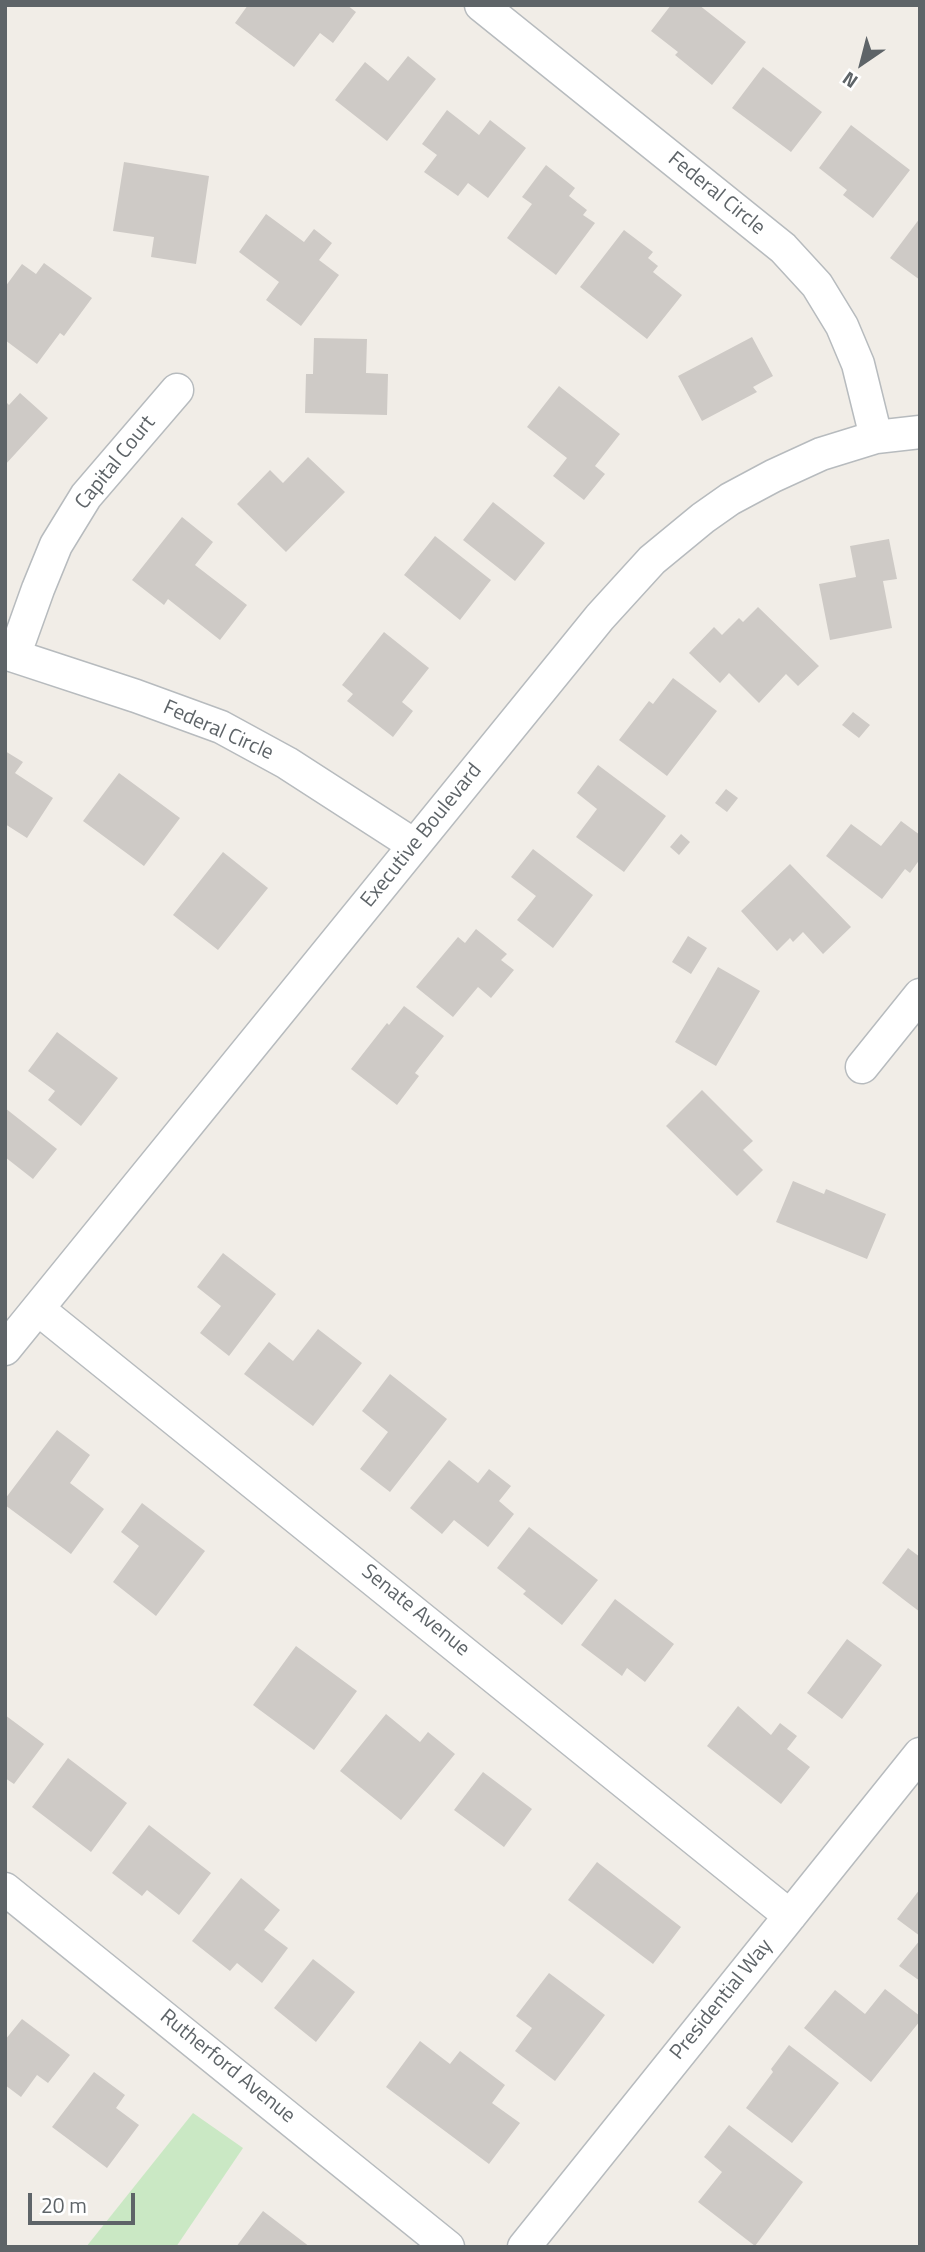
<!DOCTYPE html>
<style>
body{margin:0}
#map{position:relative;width:925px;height:2252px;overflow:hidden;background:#f1ede7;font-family:"Titillium Web",sans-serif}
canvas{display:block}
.frame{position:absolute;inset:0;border:7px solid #5e6468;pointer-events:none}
.north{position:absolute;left:827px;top:28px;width:70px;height:70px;-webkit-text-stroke:5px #fff;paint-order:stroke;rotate:215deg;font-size:19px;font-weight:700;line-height:28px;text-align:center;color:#5e6468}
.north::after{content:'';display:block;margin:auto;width:24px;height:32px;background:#5e6468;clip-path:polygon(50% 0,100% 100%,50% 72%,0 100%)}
.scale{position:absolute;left:28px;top:2193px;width:107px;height:32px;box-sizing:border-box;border:4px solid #5e6468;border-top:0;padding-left:9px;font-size:21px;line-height:24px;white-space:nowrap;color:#5e6468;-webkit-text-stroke:5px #fff;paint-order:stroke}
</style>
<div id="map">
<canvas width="925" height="2252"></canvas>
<div class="frame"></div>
<div class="north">N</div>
<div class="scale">20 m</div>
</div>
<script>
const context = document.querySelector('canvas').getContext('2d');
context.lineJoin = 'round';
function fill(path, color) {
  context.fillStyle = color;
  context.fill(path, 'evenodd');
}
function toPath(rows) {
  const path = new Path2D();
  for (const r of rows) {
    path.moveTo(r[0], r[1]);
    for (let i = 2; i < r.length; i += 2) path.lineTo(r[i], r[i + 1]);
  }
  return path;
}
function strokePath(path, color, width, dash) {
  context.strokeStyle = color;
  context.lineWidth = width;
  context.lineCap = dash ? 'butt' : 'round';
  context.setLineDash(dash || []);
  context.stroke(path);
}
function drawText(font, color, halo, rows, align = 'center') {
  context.font = font + ' "Titillium Web",sans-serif';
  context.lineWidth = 5;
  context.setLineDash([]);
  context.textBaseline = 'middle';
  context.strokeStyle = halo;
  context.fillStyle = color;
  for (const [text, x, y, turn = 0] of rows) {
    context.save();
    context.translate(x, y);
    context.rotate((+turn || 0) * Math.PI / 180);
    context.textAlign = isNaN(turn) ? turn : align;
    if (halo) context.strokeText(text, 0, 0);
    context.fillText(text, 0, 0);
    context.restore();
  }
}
fill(toPath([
 [193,2113,243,2148,176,2247,86,2247]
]), '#cae8c4');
fill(toPath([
 [248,5,347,5,356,12,333,43,320,33,294,67,235,23],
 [671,5,699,5,746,42,712,85,675,55,678,52,651,31],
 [408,56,436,79,387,141,335,100,365,62,388,81],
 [763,67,822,112,791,152,732,108],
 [447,110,479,135,490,120,526,148,488,198,468,183,458,196,424,172,437,155,422,144],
 [851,125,910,170,873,218,843,195,847,190,819,168],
 [124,162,209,176,196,264,151,257,154,237,113,231],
 [546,165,575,188,569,196,587,210,583,215,595,223,556,275,507,238,532,204,522,197],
 [266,214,304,242,314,229,332,243,319,260,339,275,301,326,266,300,279,282,239,252],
 [920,218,920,280,890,258],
 [624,230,653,252,648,258,658,266,653,272,682,295,647,339,580,287],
 [44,263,92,298,64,336,60,333,37,364,5,340,5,287,22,264,36,274],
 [752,337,773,376,753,387,757,392,702,421,678,376],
 [314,338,367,339,366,373,388,374,387,415,305,413,306,374,313,374],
 [559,386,620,434,595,466,605,474,584,500,553,476,567,458,527,427],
 [20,393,48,418,5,465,5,401,9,405],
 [308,457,345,492,286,552,237,504,270,470,283,483],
 [493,502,545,543,515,581,463,540],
 [182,517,213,542,195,565,247,605,220,640,168,599,164,605,132,580],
 [435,536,491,580,460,620,404,575],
 [889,539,897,579,883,581,892,628,830,640,819,584,856,577,850,546],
 [758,607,819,666,798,686,786,674,759,703,729,673,720,683,689,653,714,627,722,635,739,618,743,622],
 [384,632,429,668,402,702,413,711,393,737,347,701,353,694,342,685],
 [673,678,717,711,667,776,619,740,649,701,653,704],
 [853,712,870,725,859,738,842,725],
 [5,751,23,762,15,773,53,798,27,838,5,824],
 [598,765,666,816,624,872,576,837,597,809,577,793],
 [119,773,180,818,144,866,83,821],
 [726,789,738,798,727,812,715,803],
 [901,821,920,835,920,859,910,873,905,869,882,899,826,856,851,824,881,846],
 [681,834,690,842,679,855,670,847],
 [533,849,593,895,553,948,517,920,536,896,511,877],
 [223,852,268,888,218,950,173,915],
 [790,864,851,927,823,954,803,932,793,942,790,938,777,951,741,911],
 [476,929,507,954,501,960,514,970,491,998,478,987,453,1017,416,987,458,937,465,943],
 [688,936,707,948,691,974,672,962],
 [718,967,760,991,716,1066,675,1042],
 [404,1006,444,1036,415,1073,419,1076,397,1105,351,1069,387,1023,389,1025],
 [57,1032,118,1078,81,1126,48,1100,55,1091,28,1071],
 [702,1090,753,1141,743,1150,763,1170,737,1196,666,1126],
 [5,1108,57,1149,33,1179,5,1157],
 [793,1181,824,1194,826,1189,886,1214,867,1259,776,1222],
 [223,1253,276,1294,229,1356,200,1333,221,1306,197,1287],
 [318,1329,362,1363,313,1426,244,1374,269,1342,293,1361],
 [390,1374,447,1419,390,1492,360,1469,388,1432,362,1411],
 [57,1430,90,1455,70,1483,104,1509,71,1554,5,1505,5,1499],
 [449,1460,478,1483,489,1469,511,1486,499,1501,514,1514,488,1547,454,1520,442,1534,410,1508],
 [142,1503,205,1551,156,1616,113,1582,139,1546,121,1532],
 [529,1527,598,1580,562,1625,523,1594,526,1591,497,1568],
 [908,1548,920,1557,920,1612,882,1583],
 [615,1599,674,1644,645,1682,627,1668,622,1676,581,1645],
 [847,1639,882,1665,842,1719,807,1693],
 [296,1646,357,1691,314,1750,253,1705],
 [738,1706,771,1735,780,1723,797,1736,787,1749,810,1767,781,1804,707,1746],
 [386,1714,420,1742,428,1732,455,1754,401,1820,340,1771],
 [5,1715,44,1744,14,1784,5,1778],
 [68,1758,127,1803,91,1852,32,1807],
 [483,1772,532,1809,504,1847,454,1810],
 [149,1825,211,1873,179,1915,147,1890,142,1896,112,1873],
 [597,1862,681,1927,653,1964,568,1900],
 [241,1878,280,1910,264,1930,288,1948,262,1983,237,1963,230,1971,192,1941],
 [920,1889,920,1936,897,1919],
 [920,1940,920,1981,899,1966],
 [313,1959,355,1992,316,2042,274,2008],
 [549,1973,605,2015,555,2081,515,2051,532,2028,516,2016],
 [885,1989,920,2016,920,2021,871,2082,804,2028,835,1990,865,2014],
 [22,2019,70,2055,48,2083,37,2075,21,2097,5,2085,5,2040],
 [420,2041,450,2064,460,2051,505,2085,492,2103,520,2123,489,2164,386,2087],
 [789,2045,839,2083,792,2143,746,2108,773,2072,771,2069],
 [94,2072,125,2095,116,2108,139,2125,107,2168,52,2127],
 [729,2125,803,2182,755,2246,698,2202,722,2172,704,2157],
 [263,2211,310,2247,236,2247]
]), '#cecac6');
const minor = toPath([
 [481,5,783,248,817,285,842,326,858,364,876,437],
 [5,653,136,696,221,727,287,763,414,845],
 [14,656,38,589,56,545,86,496,177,390],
 [862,1067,920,995],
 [38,1309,790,1916],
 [5,1349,600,617,652,560,703,518,730,499,773,476,821,454,876,437,920,432],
 [5,1889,448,2247],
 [524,2247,920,1754]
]);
strokePath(minor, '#b7bbbe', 35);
strokePath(minor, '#fff', 32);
drawText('21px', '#5e6468', '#fff', [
 ["Federal Circle",716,194,39],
 ["Capital Court",116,463,-51],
 ["Federal Circle",218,731,24],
 ["Executive Boulevard",422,836,-51],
 ["Senate Avenue",415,1611,39],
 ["Presidential Way",722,2000,-51],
 ["Rutherford Avenue",227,2067,39]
]);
</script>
